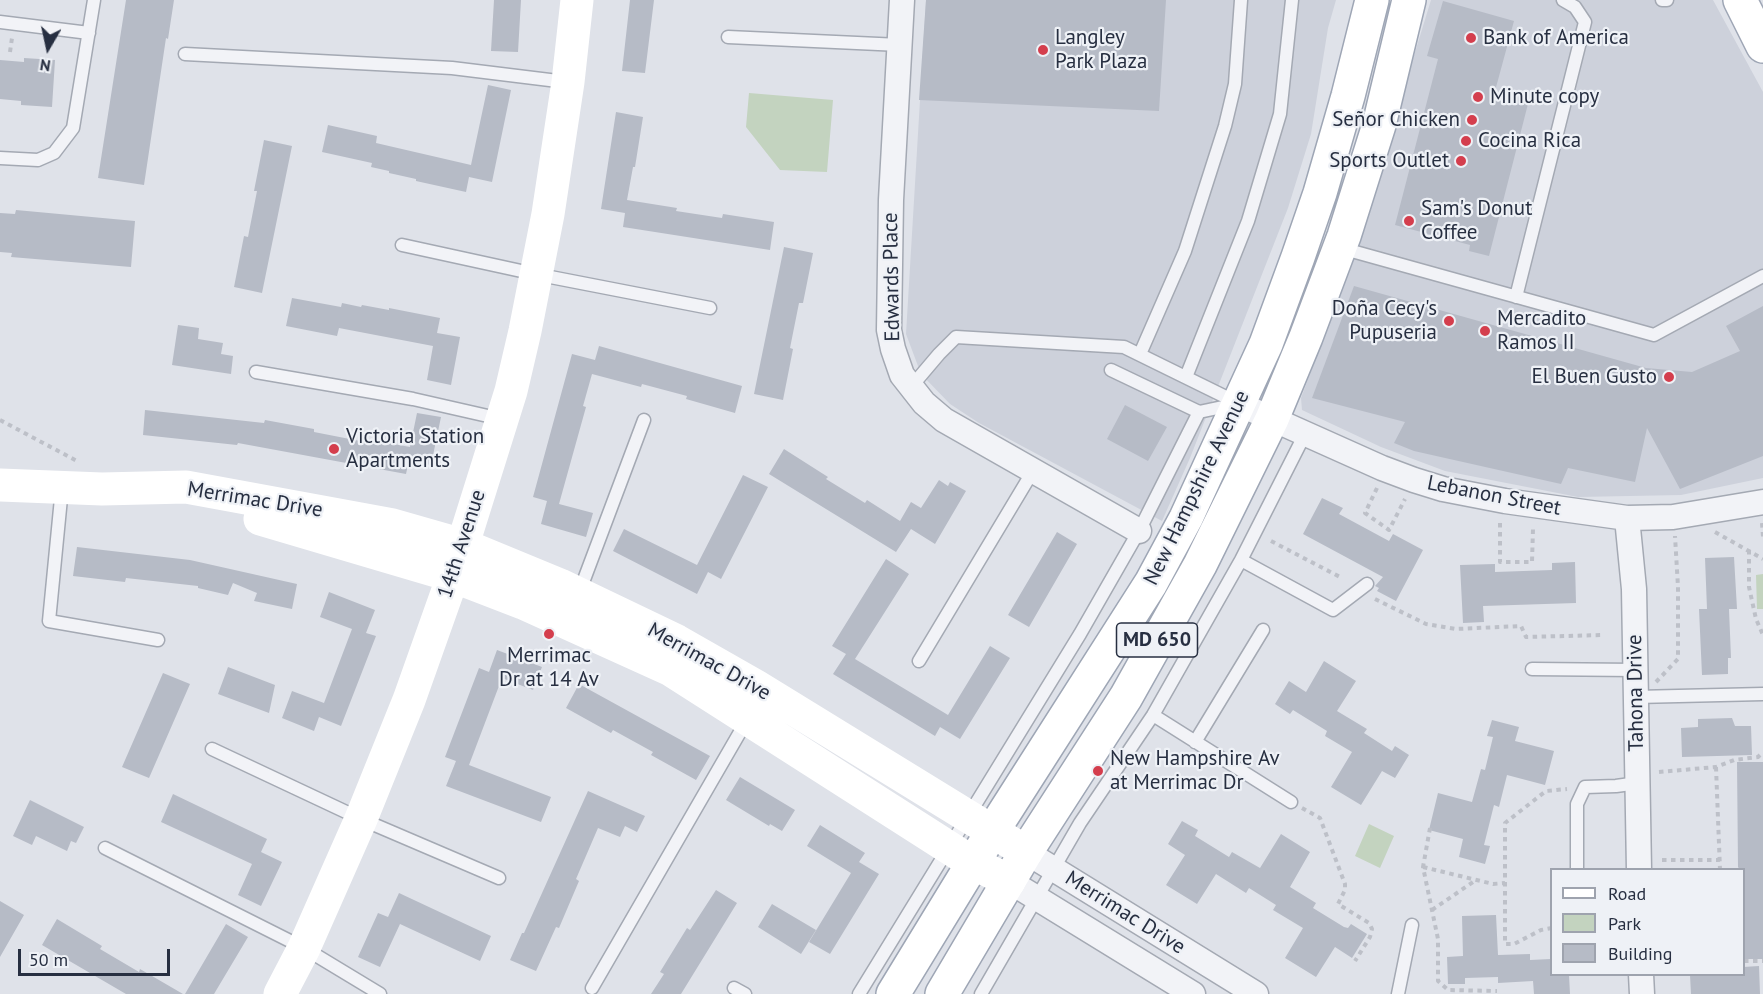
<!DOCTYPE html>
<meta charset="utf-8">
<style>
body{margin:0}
#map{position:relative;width:1763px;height:994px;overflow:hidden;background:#dfe2e9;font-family:"PT Sans",sans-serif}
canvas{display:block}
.legend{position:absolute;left:1550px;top:868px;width:195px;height:108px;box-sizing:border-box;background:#eef1f6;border:2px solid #9ea3ae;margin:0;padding:8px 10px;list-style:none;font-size:18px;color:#272f41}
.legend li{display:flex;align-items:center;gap:12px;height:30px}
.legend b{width:30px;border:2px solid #9ea3ae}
.north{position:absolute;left:18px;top:18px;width:60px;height:60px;-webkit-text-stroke:4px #eef1f6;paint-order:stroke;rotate:189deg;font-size:16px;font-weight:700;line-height:24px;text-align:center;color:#272f41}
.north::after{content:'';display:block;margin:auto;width:21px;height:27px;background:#272f41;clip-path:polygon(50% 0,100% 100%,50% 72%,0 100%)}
.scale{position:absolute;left:18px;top:949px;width:152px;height:27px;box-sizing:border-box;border:3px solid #272f41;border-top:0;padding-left:8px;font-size:18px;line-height:21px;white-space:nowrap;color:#272f41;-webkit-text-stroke:4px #eef1f6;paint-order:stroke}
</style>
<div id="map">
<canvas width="1763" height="994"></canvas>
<ul class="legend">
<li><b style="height:8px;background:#fff"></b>Road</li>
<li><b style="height:16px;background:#c3d3bf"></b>Park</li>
<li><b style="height:16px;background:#b6bbc6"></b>Building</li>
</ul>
<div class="north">N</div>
<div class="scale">50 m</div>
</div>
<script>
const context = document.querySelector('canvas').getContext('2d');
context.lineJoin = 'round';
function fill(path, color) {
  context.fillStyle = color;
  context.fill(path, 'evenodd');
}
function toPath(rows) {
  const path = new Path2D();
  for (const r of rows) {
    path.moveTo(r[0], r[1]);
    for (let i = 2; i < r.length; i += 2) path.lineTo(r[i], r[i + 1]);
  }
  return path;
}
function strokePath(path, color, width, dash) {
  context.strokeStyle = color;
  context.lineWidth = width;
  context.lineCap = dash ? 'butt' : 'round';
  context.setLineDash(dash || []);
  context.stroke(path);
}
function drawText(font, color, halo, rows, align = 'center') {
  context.font = font + ' "PT Sans",sans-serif';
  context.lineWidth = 4.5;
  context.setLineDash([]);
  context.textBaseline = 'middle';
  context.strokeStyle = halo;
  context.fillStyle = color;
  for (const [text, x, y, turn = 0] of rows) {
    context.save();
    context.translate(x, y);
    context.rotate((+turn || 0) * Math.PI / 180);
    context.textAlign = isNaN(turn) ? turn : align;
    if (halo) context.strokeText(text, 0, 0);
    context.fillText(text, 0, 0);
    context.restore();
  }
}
fill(toPath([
 [926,0,1336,0,1328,28,1311,134,1288,208,1190,458,1162,521,979,423,950,404,921,374,906,334],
 [1431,0,1713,0,1763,92,1763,478,1681,495,1578,497,1445,471,1381,447,1302,410,1301,398,1346,278]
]), '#cdd1db');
fill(toPath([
 [749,93,833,100,827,172,780,170,746,127],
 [1763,574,1763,609,1757,609,1756,575],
 [1369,824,1394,836,1380,868,1355,856]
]), '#c3d3bf');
fill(toPath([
 [126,0,174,0,168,39,166,38,144,185,98,178],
 [494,0,521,0,518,52,491,51],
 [630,0,654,0,645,73,622,71],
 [926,0,1166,0,1159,111,919,100],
 [1443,1,1514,21,1495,91,1529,100,1489,256,1469,251,1470,245,1395,225,1438,59,1427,56],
 [24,58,55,60,52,107,21,105,21,101,0,99,0,60,24,62],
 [488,85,511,90,492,182,469,177,466,192,416,181,416,179,389,173,389,171,371,167,372,163,322,152,328,125,377,136,376,143,471,165],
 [616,112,643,117,635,167,633,167,627,200,677,208,676,211,722,218,723,214,774,222,770,250,623,227,625,213,601,209],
 [264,140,292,146,262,293,234,287,244,236,248,237,257,191,254,191],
 [16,210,135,221,131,267,11,257,12,253,0,252,0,213,15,214],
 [784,247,813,253,803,303,799,303,790,348,793,349,783,400,754,394],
 [1354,286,1646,368,1692,372,1740,351,1726,326,1763,306,1763,456,1680,489,1647,428,1635,482,1568,468,1561,484,1414,451,1394,443,1405,422,1312,398],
 [292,298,341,307,342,303,361,307,362,305,389,310,389,308,440,318,437,333,460,337,451,385,427,380,433,346,339,328,337,336,286,326],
 [178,325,199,328,198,339,223,343,221,354,233,356,231,374,172,365],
 [599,346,742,386,735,413,686,399,687,396,642,384,641,387,592,374,583,406,586,407,559,504,593,513,586,537,541,524,547,501,533,497,572,354,595,360],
 [1125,405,1167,427,1148,461,1107,439],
 [145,410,264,423,265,420,314,429,314,432,360,441,361,438,410,447,417,413,441,417,431,465,409,460,406,474,238,443,237,445,143,435],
 [784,449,828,477,826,479,865,503,867,500,900,521,911,502,921,508,939,480,948,486,950,482,966,491,935,544,911,529,896,552,769,474],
 [743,475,768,487,721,579,708,572,697,594,613,551,624,529,697,565],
 [1322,498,1343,508,1339,514,1389,541,1393,534,1423,550,1396,601,1377,591,1379,588,1375,586,1383,577,1303,534],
 [1057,532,1077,544,1029,627,1008,615],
 [77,547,190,560,297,584,292,609,254,601,257,593,233,583,228,595,198,588,198,586,126,578,125,582,73,576],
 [1734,557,1737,609,1729,609,1731,658,1728,658,1728,674,1702,675,1699,609,1707,609,1705,558],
 [886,559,909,574,855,659,948,715,990,646,1010,658,960,739,940,727,935,736,833,674,846,654,832,646],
 [1575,562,1576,603,1483,606,1484,622,1463,623,1460,565,1495,564,1495,572,1552,570,1552,563],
 [329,592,375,610,366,633,376,636,341,726,319,717,314,731,282,718,292,691,324,703,352,629,320,617],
 [497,650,542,667,533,690,502,678,469,765,551,797,541,822,446,786,456,761,445,757,479,668,489,672],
 [1324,661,1356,681,1337,711,1367,729,1364,733,1392,751,1395,746,1409,755,1395,778,1382,771,1361,805,1331,787,1352,752,1325,736,1327,731,1293,710,1290,714,1275,704,1289,681,1306,692],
 [228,667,275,685,269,713,218,694],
 [163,673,190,684,149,778,122,767],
 [579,684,710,756,696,780,651,755,653,752,613,730,611,733,566,708],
 [1732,718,1735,726,1751,726,1752,755,1682,757,1681,728,1698,727,1698,719],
 [1492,720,1519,727,1515,741,1554,751,1545,785,1507,775,1499,807,1494,805,1484,845,1490,846,1485,864,1459,857,1463,839,1429,830,1438,793,1472,802,1481,769,1485,770,1493,737,1487,736],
 [1737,762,1763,762,1763,959,1745,959,1743,870,1740,870,1738,867],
 [740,777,795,810,782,831,770,824,769,826,726,800],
 [588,791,645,816,637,832,625,826,620,837,598,828,576,879,579,881,559,928,556,927,536,971,510,960,522,933,524,933],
 [173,794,267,839,261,852,282,862,261,906,238,895,252,864,161,822],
 [30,800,84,827,76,843,71,841,67,851,36,836,32,845,13,836],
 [1182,821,1198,830,1195,836,1229,857,1232,852,1260,868,1281,834,1310,852,1290,887,1316,903,1313,908,1344,927,1348,928,1351,924,1367,934,1352,958,1335,947,1316,977,1285,958,1303,928,1273,910,1276,905,1249,888,1246,893,1216,874,1197,904,1166,885,1185,855,1168,844],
 [820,825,865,853,859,862,879,874,830,954,809,942,851,873,807,846],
 [716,890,737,903,681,994,651,994,664,974,660,972,687,928,690,930],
 [399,893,491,936,480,961,400,924,380,967,358,957,378,913,388,917],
 [0,901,24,915,0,957],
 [772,904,816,930,801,954,758,927],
 [1496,915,1498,955,1530,954,1530,960,1551,959,1551,975,1569,975,1570,994,1534,994,1533,981,1498,983,1498,977,1465,978,1465,984,1448,984,1447,957,1463,956,1462,916],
 [57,919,102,946,100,949,139,972,140,969,183,994,126,994,42,945],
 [226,924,248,937,214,994,185,994],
 [1759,966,1760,994,1691,994,1690,975,1743,975,1743,967]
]), '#b6bbc6');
const lane = toPath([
 [1662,0,1667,0],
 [0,22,89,33],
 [728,37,900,45],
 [185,54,452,68,566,82],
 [0,158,38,160,54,153,73,128,94,0],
 [402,245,535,274,710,308],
 [1341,248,1654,335,1763,276],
 [1516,297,1585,22,1575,7,1563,0],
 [1140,354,1185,251,1225,126,1235,84,1241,0],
 [1111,370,1199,412,1232,405],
 [256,372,413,399,501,419],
 [1186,377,1248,221,1280,114,1292,0],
 [911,387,939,354,956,337,1124,347,1238,403],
 [62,488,49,621,158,640],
 [1241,560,1333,610,1367,584],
 [579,593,644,420],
 [919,661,1033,471],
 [1532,669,1636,670],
 [1636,697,1763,694],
 [1153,715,1291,802],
 [1195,742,1263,630],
 [212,749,361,819,499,878],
 [105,848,304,948,380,994],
 [1577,870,1577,804,1585,787,1616,786,1638,783],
 [592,988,747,720],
 [734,988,745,994],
 [859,994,1080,634,1139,531,1199,412],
 [981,994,1080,823,1153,715,1241,560,1305,434],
 [1398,994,1412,925]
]);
const street = toPath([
 [902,0,891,200,889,330,893,349,902,375,924,403,944,420,1139,531],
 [1239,404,1382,468,1414,480,1443,489,1505,501,1627,518,1673,517,1763,502],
 [1627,518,1634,589,1639,870],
 [1026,852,1256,994],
 [1009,881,1193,994],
 [1641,974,1642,994]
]);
const primary = toPath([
 [1740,0,1763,46],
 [893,994,992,832,1151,583,1186,518,1266,344,1298,257,1320,193,1348,96,1372,0],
 [942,994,1026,852,1126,697,1200,565,1272,419,1306,337,1344,236,1379,125,1409,0]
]);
strokePath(lane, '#a4a9b3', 15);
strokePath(street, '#a4a9b3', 27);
strokePath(primary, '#9ea6b5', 36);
strokePath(toPath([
 [10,52,12,38],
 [0,420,77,461],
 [1377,488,1365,513,1389,530,1405,499],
 [1500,523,1500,562,1532,562,1533,529],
 [1762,523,1763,537],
 [1715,532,1763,559],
 [1271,541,1340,577],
 [1749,550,1749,587,1756,619,1763,635],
 [1375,599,1426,624,1456,629,1521,626,1526,637,1604,635],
 [1656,682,1678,659,1678,587,1675,536],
 [1716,767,1720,870],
 [1659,772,1716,767,1734,760,1758,757,1763,752],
 [1302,808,1320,818,1345,884,1345,890,1338,904,1369,923,1372,929,1370,937,1355,961],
 [1430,828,1423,867,1438,939,1438,981,1448,990,1497,991],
 [1662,860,1720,860],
 [1423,867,1493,884,1505,883],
 [1432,910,1476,880],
 [1552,928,1541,930,1514,944,1505,944,1505,823,1546,791,1567,789],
 [1744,961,1763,961]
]), '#bdc0c8', 4, [4.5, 4.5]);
strokePath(lane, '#f2f3f7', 12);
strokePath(street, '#f2f3f7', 24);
strokePath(toPath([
 [0,485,102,489,186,487,393,525,463,545,560,585,677,641,756,686,1026,852],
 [260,519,453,576,523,603,671,670,973,863,1009,881],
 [280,994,304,948,361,819,409,700,453,576,511,391,525,331,548,214,568,82,577,0]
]), '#fff', 33);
strokePath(primary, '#fff', 33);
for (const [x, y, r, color] of [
 [1471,38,6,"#d43e4d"],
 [1043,50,6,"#d43e4d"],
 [1478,97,6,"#d43e4d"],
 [1472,120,6,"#d43e4d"],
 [1466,141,6,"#d43e4d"],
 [1461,161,6,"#d43e4d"],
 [1409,221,6,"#d43e4d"],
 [1449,321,6,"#d43e4d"],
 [1485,331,6,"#d43e4d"],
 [1669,377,6,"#d43e4d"],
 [334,449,6,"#d43e4d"],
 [549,634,6,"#d43e4d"],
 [1098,771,6,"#d43e4d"]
]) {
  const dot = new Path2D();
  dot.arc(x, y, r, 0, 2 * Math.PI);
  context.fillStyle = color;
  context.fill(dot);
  strokePath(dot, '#eef1f6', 2);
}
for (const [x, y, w] of [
 [1157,640,81]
]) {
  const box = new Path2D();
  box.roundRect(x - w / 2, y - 17, w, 34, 4.5);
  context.fillStyle = '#eef1f6';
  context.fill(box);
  strokePath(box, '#272f41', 1.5);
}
drawText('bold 20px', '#272f41', null, [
 ["MD 650",1157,640]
]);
drawText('21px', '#272f41', '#eef1f6', [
 ["Langley",1055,38],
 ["Park Plaza",1055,62],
 ["Bank of America",1483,38],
 ["Minute copy",1490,97],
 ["Señor Chicken",1460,120,"right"],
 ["Cocina Rica",1478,141],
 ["Sports Outlet",1449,161,"right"],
 ["Sam's Donut",1421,209],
 ["Coffee",1421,233],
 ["Doña Cecy's",1437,309,"right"],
 ["Pupuseria",1437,333,"right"],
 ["Mercadito",1497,319],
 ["Ramos II",1497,343],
 ["El Buen Gusto",1657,377,"right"],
 ["Victoria Station",346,437],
 ["Apartments",346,461],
 ["Merrimac",549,656,"center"],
 ["Dr at 14 Av",549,680,"center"],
 ["New Hampshire Av",1110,759],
 ["at Merrimac Dr",1110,783]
], 'left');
drawText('21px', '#272f41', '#eef1f6', [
 ["Edwards Place",892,277,-91],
 ["New Hampshire Avenue",1197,488,-64],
 ["Lebanon Street",1494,496,11],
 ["Merrimac Drive",255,500,9],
 ["14th Avenue",462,544,-72],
 ["Merrimac Drive",709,662,29],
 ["Tahona Drive",1636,693,-91],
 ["Merrimac Drive",1125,913,32]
]);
</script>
